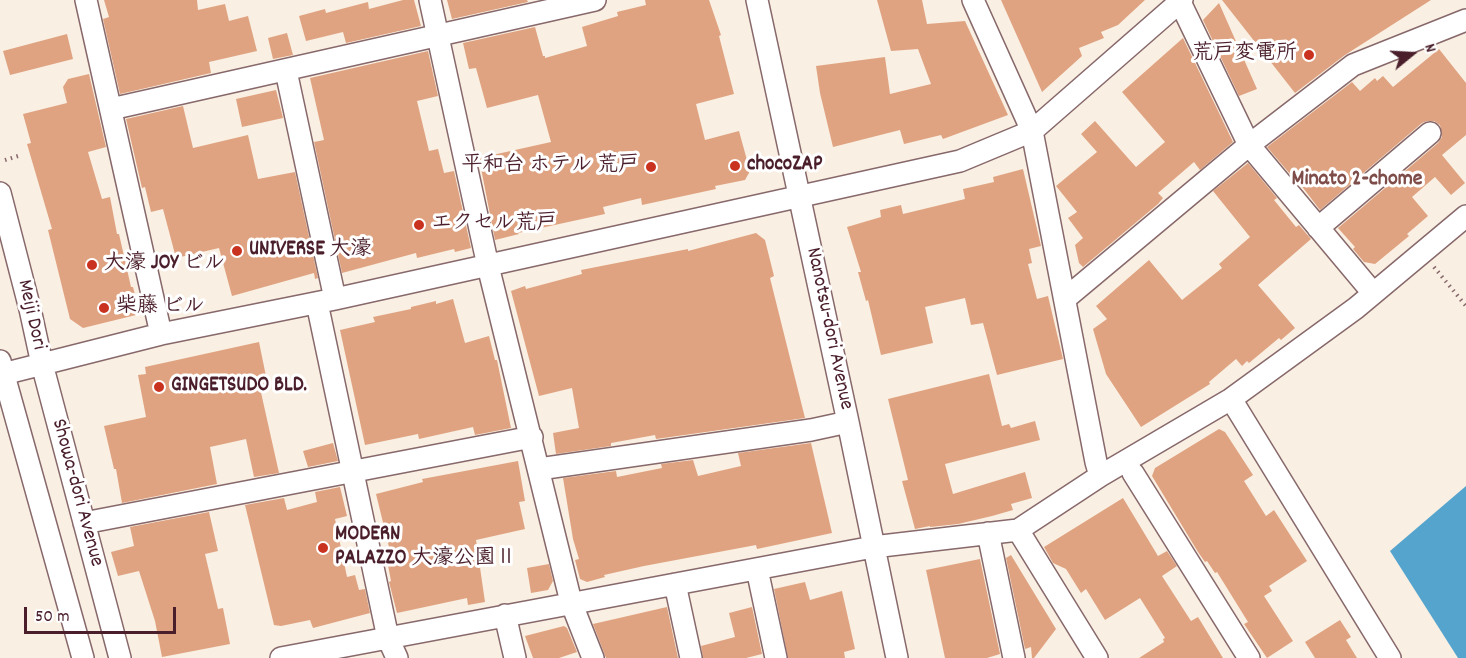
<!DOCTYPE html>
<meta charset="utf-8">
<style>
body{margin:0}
#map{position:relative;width:1466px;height:658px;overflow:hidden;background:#f9efe2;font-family:Dekko,sans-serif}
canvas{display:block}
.north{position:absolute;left:1382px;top:24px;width:60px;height:60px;-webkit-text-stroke:4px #fff;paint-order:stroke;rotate:72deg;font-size:16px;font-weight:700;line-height:24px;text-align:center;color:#4a1f2b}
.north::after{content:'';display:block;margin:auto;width:21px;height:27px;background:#4a1f2b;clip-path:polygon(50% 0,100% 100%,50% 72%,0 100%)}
.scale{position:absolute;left:24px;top:607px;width:152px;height:27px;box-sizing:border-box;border:3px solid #4a1f2b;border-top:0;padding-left:8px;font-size:18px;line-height:21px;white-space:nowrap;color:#4a1f2b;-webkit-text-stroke:4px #fff;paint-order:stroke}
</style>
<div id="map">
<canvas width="1466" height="658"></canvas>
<div class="north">N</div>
<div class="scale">50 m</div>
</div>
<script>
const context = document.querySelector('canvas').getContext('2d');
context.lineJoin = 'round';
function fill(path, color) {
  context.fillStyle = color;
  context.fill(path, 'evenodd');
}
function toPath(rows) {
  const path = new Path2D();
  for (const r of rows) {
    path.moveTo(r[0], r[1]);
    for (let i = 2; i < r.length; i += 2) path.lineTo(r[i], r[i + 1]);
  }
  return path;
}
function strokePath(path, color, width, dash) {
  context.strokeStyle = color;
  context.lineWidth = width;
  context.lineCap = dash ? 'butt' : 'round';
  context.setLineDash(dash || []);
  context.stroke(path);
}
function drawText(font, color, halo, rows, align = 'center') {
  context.font = font + ' Dekko,"Klee One",sans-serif';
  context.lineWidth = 6;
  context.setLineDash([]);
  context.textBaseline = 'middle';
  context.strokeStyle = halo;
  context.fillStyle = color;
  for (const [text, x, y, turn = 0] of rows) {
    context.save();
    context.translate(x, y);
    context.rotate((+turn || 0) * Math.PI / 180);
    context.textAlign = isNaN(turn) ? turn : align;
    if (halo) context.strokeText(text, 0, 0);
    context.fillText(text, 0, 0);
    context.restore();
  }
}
fill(toPath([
 [1466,486,1466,658,1458,658,1390,551]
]), '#55a4ce');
fill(toPath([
 [104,0,197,0,198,10,225,4,229,21,248,16,257,51,209,62,211,73,120,94,103,19,109,17],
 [403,0,414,0,421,26,346,43,343,32,306,41,299,16,325,9,326,13,368,2,369,9],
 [447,0,527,0,528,2,452,19],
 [645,0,709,0,721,35,719,36,734,94,696,104,705,140,739,131,750,171,745,180,715,186,716,189,642,205,641,198,603,207,605,214,518,233,519,234,495,240,479,158,551,142,538,95,487,108,476,68,469,69,463,43,535,27,543,56,545,56,545,58,587,46,582,27,618,16,617,12,646,5],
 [877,0,922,0,927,24,965,21,1008,115,943,139,941,135,904,144,900,130,833,147,820,93,816,66,885,57,890,94,931,84,918,49,891,51],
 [1001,0,1145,0,1118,25,1101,32,1104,38,1079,48,1082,56,1042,92],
 [1222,0,1431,0,1345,55,1295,93],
 [1219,3,1257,89,1239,96,1203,20],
 [287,33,293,55,273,59,268,38],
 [67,34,73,59,10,75,3,51],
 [1183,38,1233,142,1200,170,1194,162,1158,193,1163,198,1158,204,1083,267,1079,263,1075,245,1083,238,1068,218,1077,212,1056,186,1097,152,1081,134,1095,121,1136,167,1165,142,1122,92],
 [1439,49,1466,83,1466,135,1442,155,1465,183,1451,195,1435,177,1412,197,1428,216,1407,234,1409,236,1375,264,1364,262,1353,249,1355,247,1338,228,1438,143,1442,137,1440,125,1434,121,1427,121,1422,123,1320,210,1297,180,1296,181,1267,147,1352,82,1360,91,1375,78,1377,81,1383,76,1393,87],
 [428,51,438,96,417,101,429,151,438,149,444,173,454,171,471,248,455,252,454,249,417,258,416,253,342,273,314,142,324,140,310,78],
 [89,74,106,147,88,152,102,199,110,197,117,234,119,234,131,287,133,287,140,314,83,328,70,319,48,230,52,229,27,144,31,143,23,114,67,103,63,87,68,79],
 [276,90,283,118,242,127,236,99],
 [183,106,193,148,248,135,258,179,295,172,318,278,315,279,314,273,232,296,219,248,176,258,163,209,151,212,145,187,142,188,126,119],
 [1248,163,1277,198,1274,200,1296,227,1299,225,1311,239,1258,285,1295,328,1281,340,1279,338,1249,363,1247,361,1242,366,1236,359,1209,382,1210,384,1141,427,1106,374,1093,329,1107,319,1096,306,1149,260,1182,300,1222,268,1219,264,1250,237,1213,191],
 [1023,169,1041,246,1029,249,1032,263,1028,264,1037,299,1048,296,1063,359,997,375,983,323,971,325,965,298,925,307,933,343,881,355,868,300,866,301,858,272,861,272,847,227,881,217,880,210,901,205,903,214,965,199,963,189,994,182,993,177],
 [756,233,765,240,774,276,770,278,805,418,656,439,655,435,611,443,611,446,556,454,553,433,579,428,572,388,539,396,511,291,525,286,526,289,582,274,581,270,688,249,688,251],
 [453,299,465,343,489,336,495,360,497,360,511,428,475,435,473,427,419,439,418,434,365,445,340,330,375,322,373,317,411,309,411,307,436,301,436,304],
 [259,342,268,386,260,388,279,473,254,477,246,439,210,447,217,484,122,503,116,469,114,469,104,426,146,417,138,375,146,374,145,367],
 [989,374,1002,426,1009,424,1011,428,1035,421,1040,440,945,464,953,494,1025,472,1032,498,1011,504,1013,510,992,516,958,524,930,527,930,526,915,529,902,481,908,480,888,399],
 [1219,429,1225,432,1253,475,1244,481,1266,516,1274,510,1307,561,1269,586,1272,591,1264,596,1293,641,1267,658,1244,624,1248,622,1217,572,1215,573,1207,561,1205,562,1198,552,1152,476,1155,468],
 [333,443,338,461,308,467,303,451],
 [811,443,832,533,757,549,756,545,644,566,604,575,605,577,587,582,580,579,575,560,579,559,573,539,563,478,616,471,617,477,662,468,661,464,693,460,698,476,741,466,738,453],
 [518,461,525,501,519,502,525,529,476,540,485,602,468,605,467,598,397,613,389,582,391,581,386,555,389,554,389,547,376,494,423,482,422,479],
 [340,487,347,516,335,519,347,577,355,575,359,590,365,589,370,613,313,628,310,620,281,626,274,625,245,505,284,498,287,510,317,502,315,492],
 [1123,498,1158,556,1167,551,1177,566,1162,576,1191,621,1198,617,1223,658,1139,658,1164,642,1163,639,1165,638,1140,598,1105,620,1086,589,1081,593,1066,569,1053,563,1044,547],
 [209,512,218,551,205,554,218,609,223,608,230,644,162,657,155,621,139,571,118,576,111,552,134,546,130,527],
 [1011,555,1056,629,1034,658,1032,658,1031,647,1025,649,1006,558],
 [980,559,1000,654,987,658,945,658,926,570],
 [549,564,553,581,548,590,531,593,527,568],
 [805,582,810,600,842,591,855,649,844,652,845,658,788,658,774,589],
 [667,607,678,658,606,658,593,624],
 [752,607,762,654,746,658,703,658,701,646,735,637,729,613],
 [1340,620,1351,637,1346,640,1357,658,1315,658,1305,642],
 [564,626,567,628,577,652,559,658,533,658,525,636]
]), '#e0a381');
const minor = toPath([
 [86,0,161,334],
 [430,0,488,266,571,602,593,658],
 [757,0,848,422,897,658],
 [973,0,1032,131,1096,462,1100,476],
 [1179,0,1249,145,1373,293],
 [286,71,335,299],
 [111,109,595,0],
 [0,193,30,309,42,364,120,658],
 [1318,228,1430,133],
 [1066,298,1249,145,1353,65,1466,20],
 [317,303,388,638,397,658],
 [0,361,83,658],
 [3,374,161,334,335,299,960,161,1032,131,1182,0],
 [1231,399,1390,658],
 [539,469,811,430,848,422],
 [1133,473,1249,658],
 [84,523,532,437],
 [1018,530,1097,658],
 [988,533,1014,658],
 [757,569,776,658],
 [675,584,691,658],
 [505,615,515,658],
 [281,658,873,547,1018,530,1100,476,1231,399,1356,308,1466,216]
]);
strokePath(minor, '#87686b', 24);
strokePath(toPath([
 [5,160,18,156],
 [1434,267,1466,306]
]), '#87686b', 4, [1.5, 4.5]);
strokePath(minor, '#fff', 21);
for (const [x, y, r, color] of [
 [1309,55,6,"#c8321e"],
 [735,166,6,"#c8321e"],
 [651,167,6,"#c8321e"],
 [419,225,6,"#c8321e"],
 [237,251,6,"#c8321e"],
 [92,265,6,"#c8321e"],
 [104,308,6,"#c8321e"],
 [159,387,6,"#c8321e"],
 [323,548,6,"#c8321e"]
]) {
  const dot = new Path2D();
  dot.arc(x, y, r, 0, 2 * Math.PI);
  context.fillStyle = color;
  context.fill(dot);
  strokePath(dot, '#fff', 2);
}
drawText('bold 21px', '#4a1f2b', '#fff', [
 ["荒戸変電所",1297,55,"right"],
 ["chocoZAP",747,166],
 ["平和台 ホテル 荒戸",639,167,"right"],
 ["エクセル荒戸",431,225],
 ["UNIVERSE 大濠",249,251],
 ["大濠 JOY ビル",104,265],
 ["柴藤 ビル",116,308],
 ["GINGETSUDO BLD.",171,387],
 ["MODERN",335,536],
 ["PALAZZO 大濠公園Ⅱ",335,560]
], 'left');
drawText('21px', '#4a1f2b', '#fff', [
 ["Meiji Dori",30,315,77],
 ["Nanotsu-dori Avenue",828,329,78],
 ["Showa-dori Avenue",76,493,75]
]);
drawText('bold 22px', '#7e4d49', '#fff', [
 ["Minato 2-chome",1357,181]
]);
</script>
